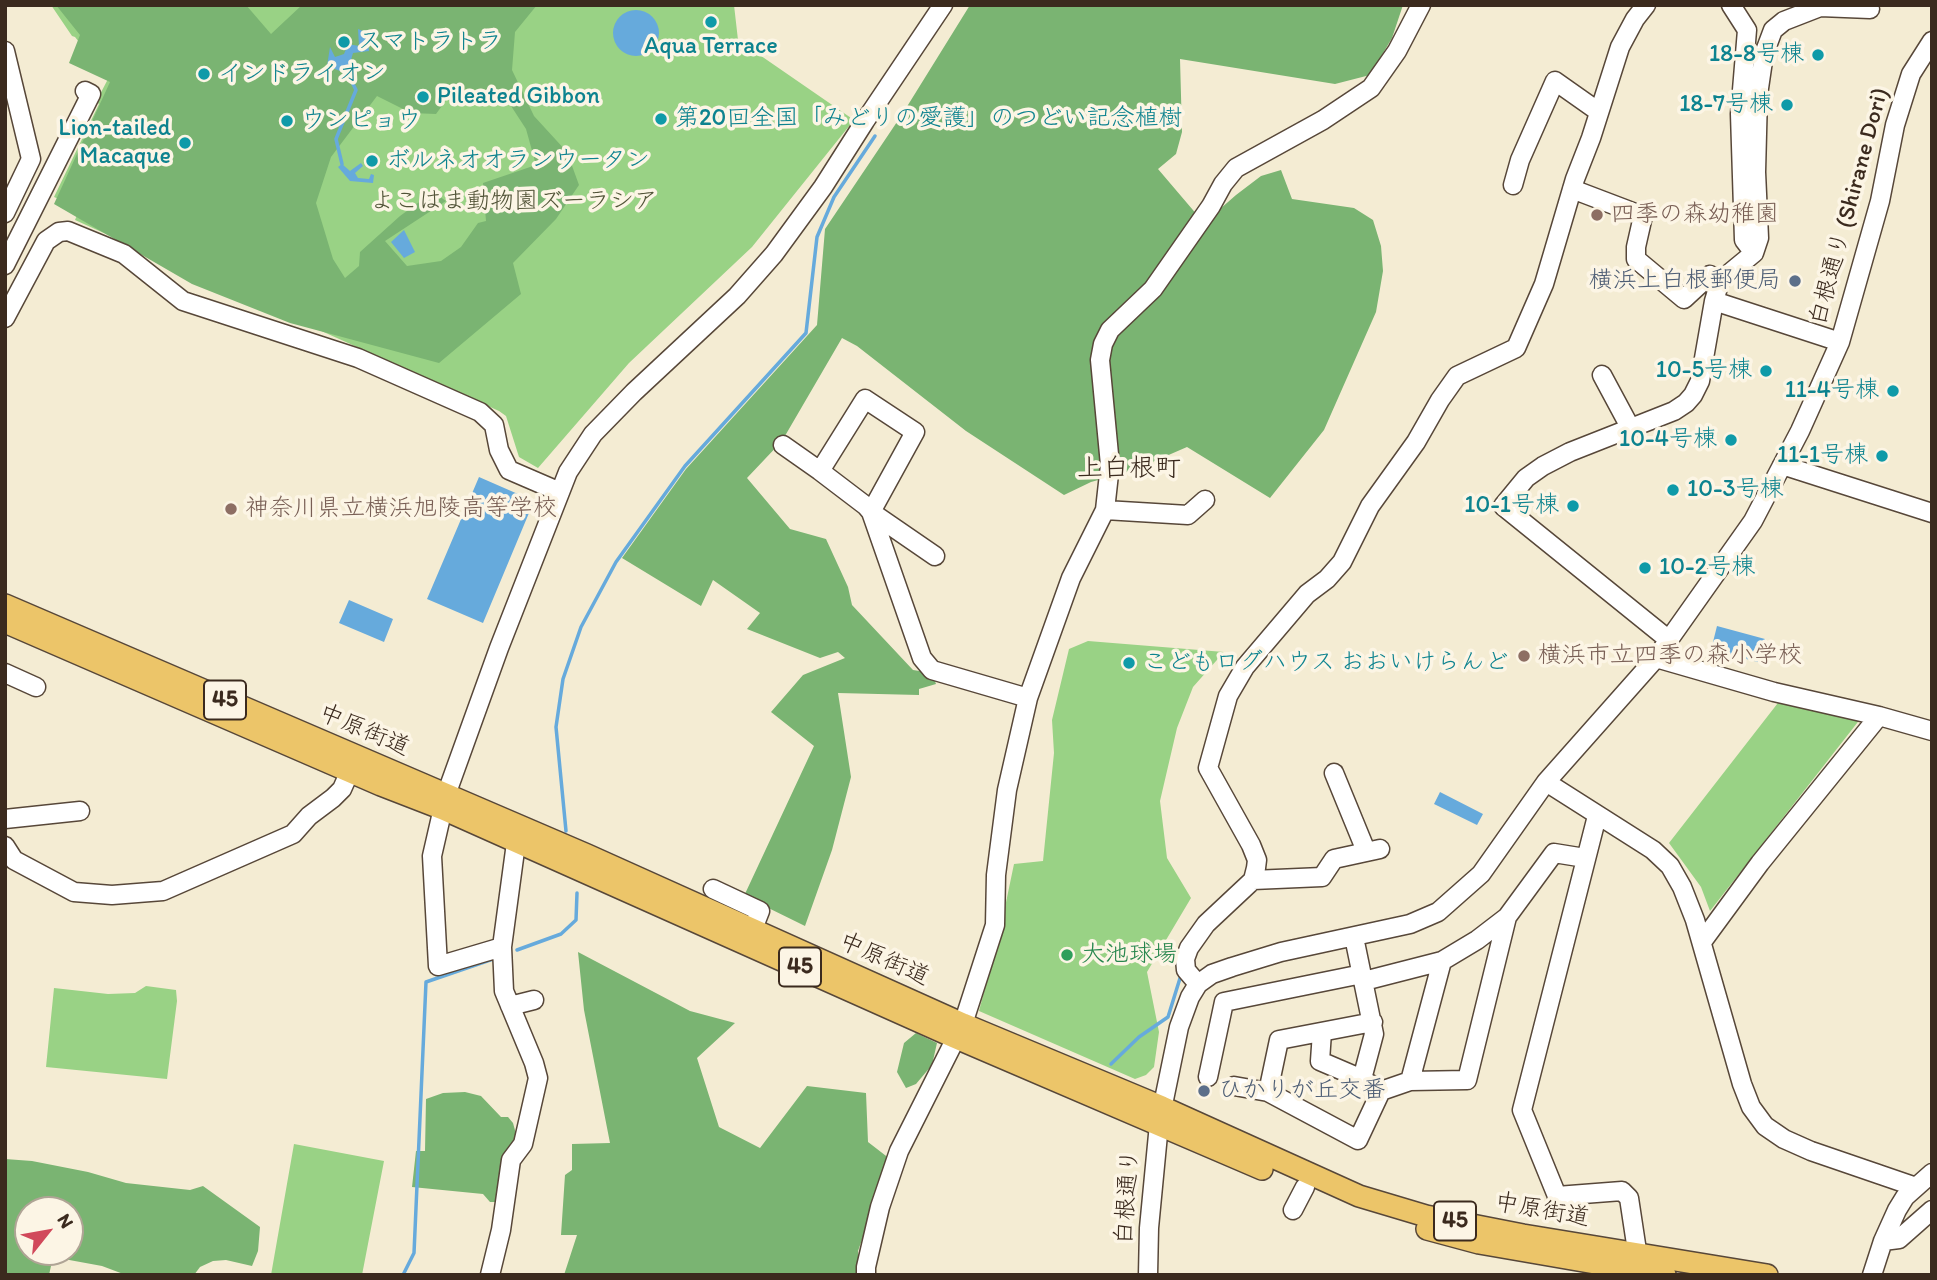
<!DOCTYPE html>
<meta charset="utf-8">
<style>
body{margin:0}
#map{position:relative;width:1937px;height:1280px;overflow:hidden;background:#f4ecd3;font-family:Itim,sans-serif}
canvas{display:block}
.frame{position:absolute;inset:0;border:7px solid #3b2a1e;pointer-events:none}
.north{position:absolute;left:14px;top:1196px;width:70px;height:70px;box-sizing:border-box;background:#fcf5e5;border:2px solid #afa495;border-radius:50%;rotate:59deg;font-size:19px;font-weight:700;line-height:28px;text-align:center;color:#3b2a1e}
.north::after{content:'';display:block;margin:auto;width:24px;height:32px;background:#d1495b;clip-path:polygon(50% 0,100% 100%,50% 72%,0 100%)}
</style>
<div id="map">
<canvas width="1937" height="1280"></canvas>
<div class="frame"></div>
<div class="north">N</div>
</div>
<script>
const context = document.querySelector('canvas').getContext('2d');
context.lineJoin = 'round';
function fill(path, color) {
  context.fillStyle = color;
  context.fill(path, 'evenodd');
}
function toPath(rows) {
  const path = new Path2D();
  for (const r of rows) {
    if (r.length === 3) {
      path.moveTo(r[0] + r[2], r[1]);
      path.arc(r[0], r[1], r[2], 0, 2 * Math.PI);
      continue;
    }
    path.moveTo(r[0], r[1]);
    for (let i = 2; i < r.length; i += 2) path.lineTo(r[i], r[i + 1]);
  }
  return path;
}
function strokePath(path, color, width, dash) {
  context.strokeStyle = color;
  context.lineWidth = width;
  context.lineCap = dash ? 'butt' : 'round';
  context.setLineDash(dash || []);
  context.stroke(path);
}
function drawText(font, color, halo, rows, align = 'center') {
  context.font = font + ' Itim,"Klee One",sans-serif';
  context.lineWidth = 7;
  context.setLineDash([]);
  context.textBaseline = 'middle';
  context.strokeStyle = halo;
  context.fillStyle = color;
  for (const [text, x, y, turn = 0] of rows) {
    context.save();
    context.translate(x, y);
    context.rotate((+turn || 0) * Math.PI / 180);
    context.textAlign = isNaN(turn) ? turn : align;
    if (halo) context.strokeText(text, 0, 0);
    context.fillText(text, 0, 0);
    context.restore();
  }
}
fill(toPath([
 [51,5,734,5,738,40,854,120,752,247,629,363,538,468,519,457,506,416,499,411,75,220,80,208,54,197,99,104,96,102,108,79,75,37,72,36],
 [1088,641,1224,652,1193,687,1177,728,1160,801,1167,858,1191,898,1147,972,1159,1032,1154,1067,1146,1075,1135,1079,979,1011,1000,931,1014,864,1043,861,1054,753,1052,720,1069,649],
 [1781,699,1861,718,1710,911,1701,887,1669,843],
 [146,986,176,990,177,1001,167,1079,46,1067,54,988,108,994,135,993],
 [294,1144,384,1161,362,1275,271,1275]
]), '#99d285');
fill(toPath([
 [56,5,246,5,271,34,302,5,537,5,515,32,512,70,534,116,567,152,579,185,556,219,513,263,521,294,439,363,290,323,192,284,54,204,110,82,69,63,80,35],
 [500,89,526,129,536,165,483,183,486,221,478,223,461,247,441,261,407,266,385,241,446,201,433,192,400,216,360,252,359,266,345,278,333,259,316,203,331,157,377,96,411,113,436,114,447,99],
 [970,5,1403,5,1392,38,1370,75,1335,84,1180,59,1182,132,1176,154,1158,169,1204,223,1236,195,1261,176,1281,170,1292,199,1354,208,1373,220,1381,246,1383,271,1376,312,1324,430,1270,498,1187,447,1134,470,1091,482,1064,495,966,431,857,346,842,338,782,441,747,478,790,529,826,539,848,587,852,605,913,670,932,673,936,684,919,689,919,695,838,693,851,777,832,850,805,926,744,896,814,746,771,712,803,675,845,658,838,652,820,658,747,629,760,613,713,580,701,606,622,558,686,469,817,325,825,229,903,113],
 [578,952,690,1011,735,1023,697,1058,719,1127,760,1148,807,1086,866,1093,868,1142,890,1159,858,1251,859,1275,564,1275,577,1235,561,1235,565,1175,572,1170,572,1144,610,1143,584,1010],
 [916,1033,937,1043,932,1065,916,1084,906,1088,897,1072,904,1043],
 [465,1092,481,1096,501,1117,508,1117,513,1123,518,1141,500,1202,490,1202,483,1194,412,1187,416,1151,425,1151,426,1099,443,1093],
 [5,1159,32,1161,88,1172,126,1183,190,1190,203,1186,260,1227,258,1251,252,1266,226,1260,213,1261,200,1267,194,1275,126,1275,102,1266,53,1257,49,1275,5,1275],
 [70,1210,70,1252,28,1252,28,1210]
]), '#7ab472');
fill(toPath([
 [636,33,23],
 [358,29,363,31,368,41,369,51,353,53,351,60,357,64,348,74,327,66,330,47,335,57,344,54,348,44,359,46],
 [361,163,363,166,355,173,358,178,369,179,371,174,374,175,373,183,350,181,338,167,342,164,350,171],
 [404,230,415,252,404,258,391,242],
 [479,477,534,501,483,623,427,599],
 [349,600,393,619,384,642,339,623],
 [1717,626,1765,639,1758,662,1711,650],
 [1440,792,1483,814,1477,825,1434,804]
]), '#66aadc');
strokePath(toPath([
 [342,164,336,139,356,90,348,74],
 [566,831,556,727,563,679,581,627,616,562,685,466,806,333,817,237,834,197,875,136],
 [517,950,561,934,576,920,577,893],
 [1111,1064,1139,1037,1168,1017,1181,975],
 [403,1275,414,1253,426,982,493,959]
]), '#66aadc', 3.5);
const minor = toPath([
 [1731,5,1747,30,1740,114,1744,240,1754,253],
 [5,51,31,159,5,213],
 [1513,185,1520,160,1555,81,1599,112],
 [1572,189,1643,216,1636,247,1636,259,1684,299,1710,275,1720,281],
 [5,265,91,94,85,91],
 [1714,301,1840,342],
 [5,318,46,241,59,232,68,231,124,254,183,301,358,358,480,412,494,425,499,450,509,470,560,492],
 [1602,375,1631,429],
 [783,445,820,471],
 [1782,465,1932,513],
 [1105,510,1188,515,1205,500],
 [935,556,871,512,866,506,820,471,865,399,915,432,871,512,922,658,932,670,1028,698],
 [1669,640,1503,506,1526,478,1543,466,1570,452,1674,411,1686,403,1693,395,1700,381,1714,301,1720,281,1754,253,1759,238,1756,172,1758,95,1764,54,1773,30,1784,21,1820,7,1870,9],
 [1656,658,1774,692,1879,716,1932,731],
 [5,673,36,687],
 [1334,773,1366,851],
 [1546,782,1653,850,1670,866,1682,887,1695,920,1742,1084,1751,1107,1765,1126,1784,1139,1811,1151,1916,1187],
 [1597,816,1522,1110,1557,1196,1622,1191,1629,1198,1639,1264],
 [5,819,80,811],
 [516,843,502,947,438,966,432,856,446,795,499,648,568,472,593,434,634,392,737,296,774,254,823,187,865,121,943,5],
 [5,846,14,860,74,892,112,895,163,891,293,834,309,816,333,798,342,789,350,771],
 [1253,880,1322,877,1334,859,1380,849],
 [713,889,760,911,753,929],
 [1354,937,1374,1034,1362,1079],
 [1702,942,1760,863,1879,716],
 [1364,981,1442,961,1477,940,1507,917,1554,853,1585,858],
 [1198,984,1186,970,1185,959,1189,948,1206,924,1253,880,1256,868,1257,860,1251,845,1208,768,1228,696,1245,667,1307,594,1327,579,1342,562,1370,506,1416,442,1440,400,1457,376,1516,348,1544,284,1575,179,1591,138,1620,47,1635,19,1646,5],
 [510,1006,534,1000],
 [1322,1032,1320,1061,1362,1079,1381,1091,1410,1081,1467,1080,1507,917],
 [1208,1077,1224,1002,1362,974],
 [1410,1081,1442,961],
 [1234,1086,1268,1092,1358,1140,1381,1091],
 [1268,1092,1279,1040,1373,1022],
 [1293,1210,1305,1187],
 [1883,1241,1899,1239,1932,1210],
 [490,1275,501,1230,511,1160,523,1144,538,1078,534,1063,504,991,502,947],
 [866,1275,866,1267,880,1207,899,1151,963,1024,995,925,996,875,1007,790,1028,698,1071,578,1105,510,1110,465,1100,360,1103,344,1110,330,1153,289,1211,206,1223,184,1236,168,1323,120,1371,88,1397,51,1421,5],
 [1148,1275,1149,1228,1159,1124,1179,1027,1190,997,1198,984,1212,974,1232,967,1281,952,1410,924,1438,912,1481,874,1546,782,1656,658,1753,521,1800,431,1840,342,1880,201,1895,125,1911,74,1932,41],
 [1872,1275,1883,1241,1897,1210,1905,1197,1932,1173]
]);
const major = toPath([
 [5,605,587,855,963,1024,1162,1107,1359,1196,1426,1216,1523,1235,1767,1275],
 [5,622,381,785,443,809,954,1037,1262,1169],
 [1427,1229,1479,1243,1665,1275]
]);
strokePath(minor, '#574739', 21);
strokePath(major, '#574739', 24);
strokePath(minor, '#fff', 18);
strokePath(major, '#ecc569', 21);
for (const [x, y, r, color] of [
 [711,22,7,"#0f9aa8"],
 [344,42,7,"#0f9aa8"],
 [1818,55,7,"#0f9aa8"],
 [204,74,7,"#0f9aa8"],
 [423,97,7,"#0f9aa8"],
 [1787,105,7,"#0f9aa8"],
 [661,119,7,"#0f9aa8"],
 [287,121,7,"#0f9aa8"],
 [185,143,7,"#0f9aa8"],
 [372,161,7,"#0f9aa8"],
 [1597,215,7,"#8d6e63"],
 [1795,281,7,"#5c6f8a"],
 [1766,371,7,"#0f9aa8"],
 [1893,391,7,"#0f9aa8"],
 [1731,440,7,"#0f9aa8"],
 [1882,456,7,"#0f9aa8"],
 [1673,490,7,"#0f9aa8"],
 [1573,506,7,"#0f9aa8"],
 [231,509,7,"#8d6e63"],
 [1645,568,7,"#0f9aa8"],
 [1524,656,7,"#8d6e63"],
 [1129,663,7,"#0f9aa8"],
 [1067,955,7,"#2e9e5b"],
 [1204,1091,7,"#5c6f8a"]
]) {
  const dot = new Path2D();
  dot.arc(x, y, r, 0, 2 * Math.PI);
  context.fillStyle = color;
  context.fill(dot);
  strokePath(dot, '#fcf5e5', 2.5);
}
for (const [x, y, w] of [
 [225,700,42],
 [800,967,42],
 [1455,1221,42]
]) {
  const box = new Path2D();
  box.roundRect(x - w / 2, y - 19.5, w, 39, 5);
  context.fillStyle = '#fcf5e5';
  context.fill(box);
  strokePath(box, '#3b2a1e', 2);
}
drawText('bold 23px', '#3b2a1e', null, [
 ["45",225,700],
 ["45",800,967],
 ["45",1455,1221]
]);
drawText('24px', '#0d838f', '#fcf5e5', [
 ["スマトラトラ",358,42],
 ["Aqua Terrace",711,47,"center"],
 ["18-8号棟",1804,55,"right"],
 ["インドライオン",218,74],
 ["Pileated Gibbon",437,97],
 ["18-7号棟",1773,105,"right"],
 ["第20回全国「みどりの愛護」のつどい記念植樹",675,119],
 ["ウンピョウ",301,121],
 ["Lion-tailed",171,129,"right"],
 ["Macaque",171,157,"right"],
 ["ボルネオオランウータン",386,161],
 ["10-5号棟",1752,371,"right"],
 ["11-4号棟",1879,391,"right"],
 ["10-4号棟",1717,440,"right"],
 ["11-1号棟",1868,456,"right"],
 ["10-3号棟",1687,490],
 ["10-1号棟",1559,506,"right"],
 ["10-2号棟",1659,568],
 ["こどもログハウス おおいけらんど",1143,663]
], 'left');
drawText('24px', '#525438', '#fcf5e5', [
 ["よこはま動物園ズーラシア",514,202]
]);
drawText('24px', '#3b2a1e', '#fcf5e5', [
 ["白根通り (Shirane Dori)",1850,207,-75],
 ["中原街道",364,731,23],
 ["中原街道",884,960,24],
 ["白根通り",1128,1197,-86],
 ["中原街道",1542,1211,10]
]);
drawText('24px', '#785e54', '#fcf5e5', [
 ["四季の森幼稚園",1611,215],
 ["神奈川県立横浜旭陵高等学校",245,509],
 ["横浜市立四季の森小学校",1538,656]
], 'left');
drawText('24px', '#4e5e75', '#fcf5e5', [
 ["横浜上白根郵便局",1781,281],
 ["ひかりが丘交番",1218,1091,"left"]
], 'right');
drawText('24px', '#27864d', '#fcf5e5', [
 ["大池球場",1081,955]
], 'left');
drawText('26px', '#3b2a1e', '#fcf5e5', [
 ["上白根町",1129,469]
]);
</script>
